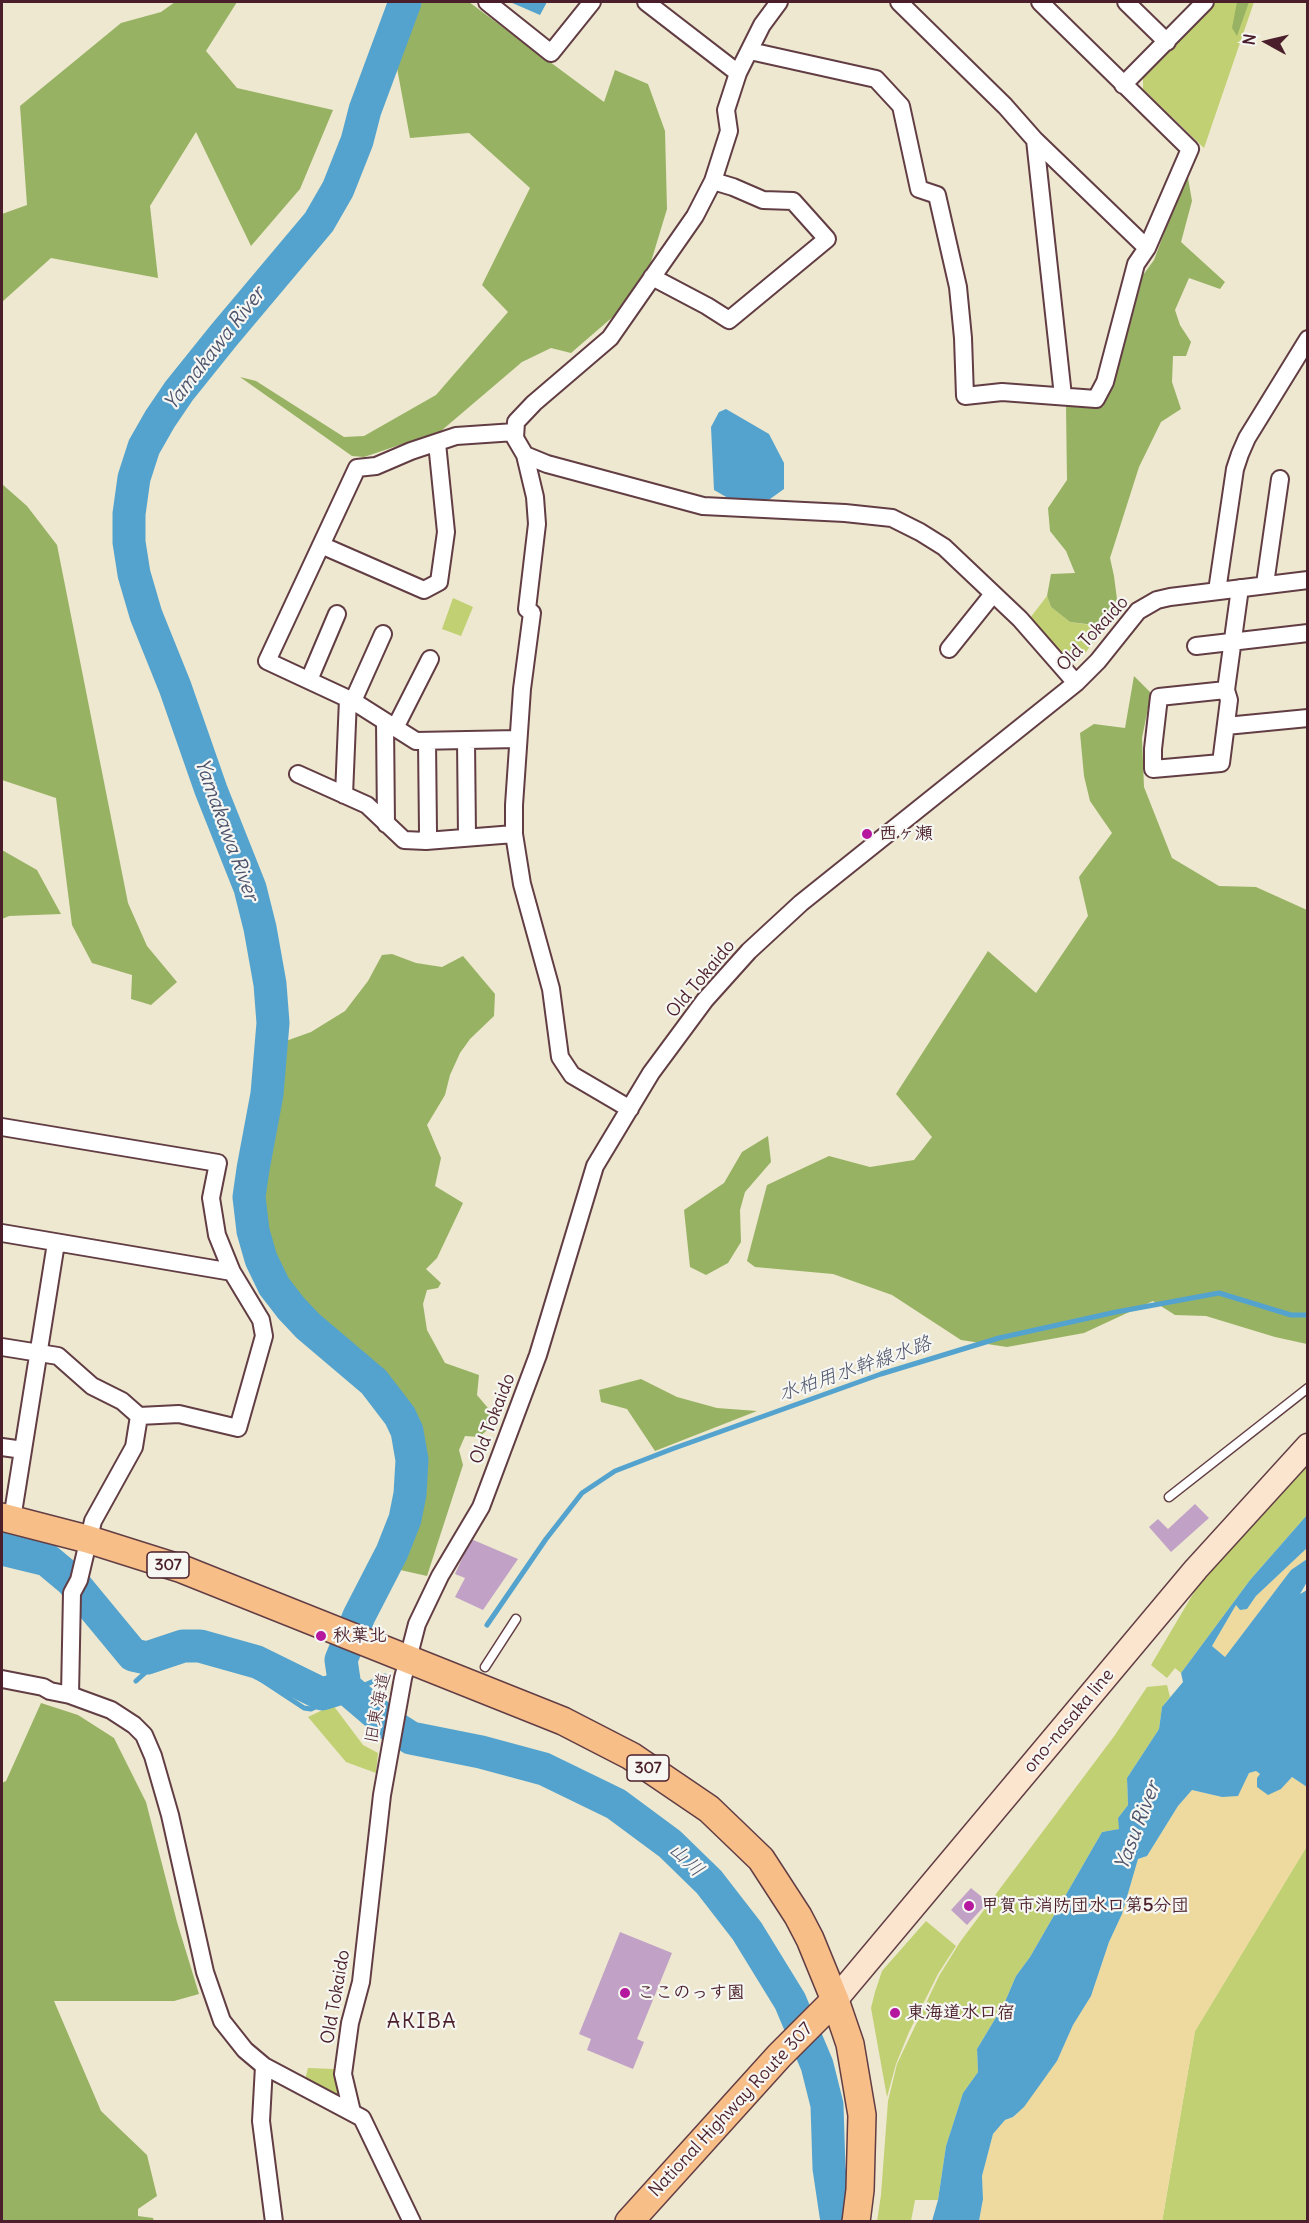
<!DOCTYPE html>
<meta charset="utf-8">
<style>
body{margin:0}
#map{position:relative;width:1309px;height:2223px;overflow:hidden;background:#ede8cf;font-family:Delius,sans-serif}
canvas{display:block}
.frame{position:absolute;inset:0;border:3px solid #4a1f2b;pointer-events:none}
.north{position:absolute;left:1237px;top:12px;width:60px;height:60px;-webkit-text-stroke:4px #f6f6f2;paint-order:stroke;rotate:278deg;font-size:16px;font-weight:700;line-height:24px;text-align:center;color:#4a1f2b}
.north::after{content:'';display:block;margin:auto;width:21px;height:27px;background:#4a1f2b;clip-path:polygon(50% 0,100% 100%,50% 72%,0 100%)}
</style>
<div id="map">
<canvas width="1309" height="2223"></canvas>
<div class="frame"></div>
<div class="north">N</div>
</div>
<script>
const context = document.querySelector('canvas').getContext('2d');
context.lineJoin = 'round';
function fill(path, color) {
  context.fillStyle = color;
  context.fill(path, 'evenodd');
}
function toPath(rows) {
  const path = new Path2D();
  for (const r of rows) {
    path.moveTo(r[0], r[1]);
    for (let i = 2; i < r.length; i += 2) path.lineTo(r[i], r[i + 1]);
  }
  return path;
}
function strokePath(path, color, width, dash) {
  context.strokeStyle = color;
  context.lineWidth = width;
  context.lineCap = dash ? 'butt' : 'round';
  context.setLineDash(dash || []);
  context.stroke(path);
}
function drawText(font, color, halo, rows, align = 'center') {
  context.font = font + ' Delius,"Klee One",sans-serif';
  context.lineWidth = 4.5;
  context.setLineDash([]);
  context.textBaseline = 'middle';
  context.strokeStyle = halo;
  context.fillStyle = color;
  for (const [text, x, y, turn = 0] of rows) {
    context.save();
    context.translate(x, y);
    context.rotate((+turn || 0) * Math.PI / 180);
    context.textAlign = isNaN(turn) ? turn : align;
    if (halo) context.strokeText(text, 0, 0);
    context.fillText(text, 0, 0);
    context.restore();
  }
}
fill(toPath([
 [1215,2,1254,2,1204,148,1143,89,1143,75],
 [1047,596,1051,607,1070,622,1104,627,1086,652,1071,664,1030,618],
 [453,598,473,607,461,636,442,629],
 [1307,1464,1307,1515,1250,1580,1181,1673,1175,1668,1167,1678,1151,1665,1209,1567],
 [1167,1685,1170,1697,1162,1707,1159,1729,1127,1778,1128,1805,1118,1818,1120,1829,1102,1832,1030,1957,1016,1976,1004,2004,977,2049,978,2072,963,2093,946,2146,938,2200,915,2200,911,2221,877,2222,881,2195,888,2101,897,2064,939,1976,960,1942,1115,1735,1147,1687],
 [333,1705,363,1745,378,1753,376,1773,346,1762,308,1717],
 [1307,1846,1307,2221,1162,2222,1195,2031],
 [926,1921,956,1946,938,1974,909,2032,896,2064,887,2097,871,2008,875,1992,882,1971],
 [308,2068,334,2069,338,2094,334,2095,305,2080]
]), '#c1d072');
fill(toPath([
 [175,2,237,2,206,51,237,88,333,110,300,189,251,246,196,132,150,206,158,278,51,258,2,302,2,214,27,205,20,106,121,23,161,12],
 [417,2,469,2,604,102,615,70,648,84,665,131,667,209,650,265,615,315,571,353,551,348,522,362,441,431,364,457,352,456,240,377,256,381,344,437,364,436,436,395,508,312,482,285,530,188,469,133,410,138,394,52],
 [1237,2,1249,2,1237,36,1232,28],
 [1187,172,1192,201,1181,242,1225,282,1220,289,1189,278,1175,310,1180,325,1191,342,1186,356,1173,356,1172,382,1181,409,1161,422,1139,467,1110,558,1114,576,1119,615,1102,626,1070,622,1051,607,1047,596,1051,574,1075,573,1066,551,1050,531,1048,508,1067,480,1066,406,1103,407,1133,313,1143,275,1154,260],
 [2,484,27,506,57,545,128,903,147,946,177,982,151,1005,131,999,132,975,92,963,72,925,56,798,2,780],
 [1134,676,1151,693,1142,738,1144,787,1172,858,1219,886,1256,887,1307,910,1307,1344,1275,1337,1206,1316,1175,1315,1153,1301,1084,1333,1007,1347,961,1340,892,1295,833,1274,755,1267,747,1261,767,1185,829,1156,870,1167,914,1160,932,1137,896,1094,988,951,1036,993,1088,916,1079,877,1112,833,1090,801,1084,776,1080,733,1094,724,1125,728],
 [2,850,37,870,61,914,9,916,2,919],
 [392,954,416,963,442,967,463,956,495,994,494,1016,470,1039,460,1053,450,1075,445,1095,427,1125,441,1158,435,1186,463,1203,437,1258,426,1269,441,1283,438,1288,427,1290,423,1304,427,1330,445,1363,479,1375,477,1395,493,1414,491,1427,479,1437,465,1436,459,1450,463,1465,427,1576,396,1569,422,1502,419,1441,406,1412,388,1384,372,1365,317,1323,297,1303,265,1256,257,1229,254,1207,257,1174,277,1090,283,1042,311,1032,345,1011,368,981,382,955],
 [768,1136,771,1162,745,1192,740,1210,741,1242,728,1263,706,1275,690,1267,684,1210,724,1183,742,1152],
 [641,1379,677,1397,717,1408,757,1411,655,1451,627,1409,601,1402,599,1390],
 [41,1703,78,1715,114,1738,146,1802,177,1922,199,1994,174,2001,54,2001,101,2111,147,2155,157,2196,138,2209,138,2216,153,2218,154,2221,2,2221,2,1783,6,1781]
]), '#98b264');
fill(toPath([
 [1307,1548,1307,1559,1291,1570,1225,1657,1212,1646,1236,1605,1247,1609,1256,1596],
 [1256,1771,1281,1789,1292,1777,1307,1787,1307,1846,1195,2031,1162,2221,979,2222,983,2199,982,2176,993,2134,1005,2120,1014,2117,1039,2086,1057,2061,1073,2025,1091,1996,1109,1942,1122,1914,1138,1859,1147,1856,1178,1806,1192,1790,1222,1797,1249,1773]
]), '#eeda9e');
fill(toPath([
 [510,2,547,2,540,15],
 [726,409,769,434,784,463,784,489,770,499,759,500,728,498,714,490,711,427,719,412],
 [1307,1515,1307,1548,1256,1596,1247,1609,1240,1610,1236,1605,1212,1646,1225,1657,1291,1570,1307,1559,1307,1582,1300,1594,1307,1590,1307,1787,1292,1777,1281,1789,1268,1795,1257,1787,1257,1778,1260,1774,1256,1771,1249,1773,1238,1796,1222,1797,1192,1790,1178,1806,1147,1856,1138,1859,1122,1914,1109,1942,1091,1996,1073,2025,1057,2061,1024,2107,1013,2117,1005,2120,993,2134,982,2176,983,2199,979,2221,932,2221,938,2200,946,2146,963,2093,978,2072,977,2049,1004,2004,1016,1976,1030,1957,1102,1832,1119,1829,1118,1818,1128,1805,1127,1778,1159,1729,1162,1707,1183,1682,1181,1673,1250,1580]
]), '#54a3ce');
strokePath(toPath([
 [487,1625,546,1539,582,1493,615,1471,672,1449,881,1374,999,1338,1116,1312,1219,1293,1291,1315,1308,1315],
 [136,1681,146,1672,167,1661,192,1657,210,1659,236,1667,254,1675,304,1708,311,1709,385,1676]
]), '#54a3ce', 5);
strokePath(toPath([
 [405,2,365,110,357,141,338,189,319,222,224,335,179,391,160,419,144,447,134,478,129,514,129,542,134,574,146,615,175,687,211,790,250,888,260,928,270,984,273,1023,267,1094,253,1169,249,1197,253,1231,261,1259,274,1286,291,1308,308,1326,374,1382,400,1416,407,1431,412,1460,410,1494,405,1519,392,1552,359,1616,341,1660,345,1687,386,1722,411,1738,481,1752,544,1769,616,1804,670,1844,709,1882,747,1931,790,2001,817,2065,827,2105,829,2168,836,2215,839,2222],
 [2,1549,47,1560,71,1580,133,1655,147,1658,183,1646,200,1646,257,1662,322,1694,345,1687]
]), '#54a3ce', 33);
fill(toPath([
 [1195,1504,1209,1518,1171,1552,1149,1527,1158,1519,1168,1529],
 [471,1539,518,1559,483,1610,455,1597,465,1578,455,1574],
 [971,1888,988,1902,967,1925,951,1910],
 [620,1932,672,1953,637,2039,644,2042,633,2069,587,2050,591,2039,579,2034]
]), '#c1a2c6');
const service = toPath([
 [1169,1497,1308,1388],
 [485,1667,516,1619]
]);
const minor = toPath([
 [487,2,551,53,592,2],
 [646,2,738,73],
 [899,2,1005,106,1035,140,1147,248],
 [1126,2,1167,42],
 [750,51,876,79,901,106,919,189,937,195,958,287,963,338,965,396,1002,392,1096,399,1105,382,1136,264,1147,248,1190,149,1040,2],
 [1123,85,1205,2],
 [1035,140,1063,396],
 [652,277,707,306,729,320,827,239,793,201,763,200,733,187,713,181],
 [515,432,456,436,411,451,376,466,357,468,267,661,353,701,416,741,518,739],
 [525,455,547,464,703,506,845,513,892,518,920,532,944,547,1020,619,1076,683],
 [321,545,424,590,439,582,446,532,437,443],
 [1265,584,1280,479],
 [1217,591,1235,469,1240,454,1247,438,1308,339],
 [1196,646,1308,633],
 [949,649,993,594],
 [309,680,337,614],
 [1226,690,1159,697,1153,749,1153,769,1221,763,1229,700,1226,690,1240,588],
 [353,701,383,634],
 [385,722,386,824],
 [1226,726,1308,718],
 [395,728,430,659],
 [466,740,467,837],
 [298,774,367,805,404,840,426,841,514,834],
 [344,795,348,699],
 [426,841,428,832,427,741],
 [630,1109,572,1075,560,1057,551,989,522,884,514,834,514,805,522,689,532,613,527,609,537,524,535,497,525,455,515,438,516,422,534,403,610,338,695,216,713,181,729,131,726,110,738,73,762,25,779,2],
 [2,1127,218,1163,211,1198,217,1235,232,1272,261,1320,264,1336,238,1428,179,1414,139,1416],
 [2,1233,232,1272],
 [2,1347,58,1356,92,1386,122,1401,139,1416,134,1447,93,1521,79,1580,72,1593,70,1695],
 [2,1447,23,1450],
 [12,1519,56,1243],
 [2,1679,43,1687,50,1691,70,1695,111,1710,134,1725,144,1735,153,1756,170,1815,205,1972,222,2021,245,2050,264,2066,362,2118,412,2222],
 [264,2066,261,2121,274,2222],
 [352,2112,343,2074,350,2023,361,1982,382,1795,403,1678,417,1624,440,1576,481,1507,538,1355,595,1166,651,1073,705,1000,749,951,801,903,1076,683,1098,661,1138,611,1157,600,1170,597,1308,580]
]);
const secondary = toPath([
 [835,2000,1196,1569,1308,1446]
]);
const trunk = toPath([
 [2,1517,87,1539,182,1569,563,1721,631,1756,709,1809,761,1859,798,1916,810,1939,835,2000,850,2044,862,2115,860,2190,856,2222],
 [629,2222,779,2056,835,2000]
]);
strokePath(service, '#623d44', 11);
strokePath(minor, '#623d44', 20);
strokePath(secondary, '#623d44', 27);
strokePath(trunk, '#623d44', 30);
strokePath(service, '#fff', 8);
strokePath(minor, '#fff', 16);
strokePath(secondary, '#fce5cf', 24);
strokePath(trunk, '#f7be88', 27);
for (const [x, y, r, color] of [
 [867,834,6,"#b5179e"],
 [321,1636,6,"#b5179e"],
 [969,1906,6,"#b5179e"],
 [625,1993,6,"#b5179e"],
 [895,2013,6,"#b5179e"]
]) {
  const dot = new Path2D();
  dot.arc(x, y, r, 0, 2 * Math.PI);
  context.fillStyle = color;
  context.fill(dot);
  strokePath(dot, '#f6f6f2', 2);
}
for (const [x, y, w] of [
 [168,1565,42],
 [648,1768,42]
]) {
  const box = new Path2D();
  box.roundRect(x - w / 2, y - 13, w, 26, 4.5);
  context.fillStyle = '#f6f6f2';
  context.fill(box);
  strokePath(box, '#4a1f2b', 1.5);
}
drawText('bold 16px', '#4a1f2b', null, [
 ["307",168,1565],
 ["307",648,1768]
]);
drawText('18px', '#4a1f2b', '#f6f6f2', [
 ["Old Tokaido",1093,634,-47],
 ["Old Tokaido",701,979,-50],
 ["Old Tokaido",493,1419,-69],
 ["旧東海道",378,1708,-79],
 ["ono-nasaka line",1069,1721,-50],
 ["Old Tokaido",336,1997,-80],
 ["National Highway Route 307",731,2110,-47]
]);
drawText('bold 18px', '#4a1f2b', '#f6f6f2', [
 ["西ヶ瀬",879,834],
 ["秋葉北",333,1636],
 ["甲賀市消防団水口第5分団",981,1906],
 ["ここのっす園",637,1993],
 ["東海道水口宿",907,2013]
], 'left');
drawText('italic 20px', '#4e546c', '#f6f6f2', [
 ["Yamakawa River",215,349,-52],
 ["Yamakawa River",226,830,70],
 ["水柏用水幹線水路",855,1369,-19],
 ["Yasu River",1138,1826,-69],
 ["山川",686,1860,43]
]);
context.letterSpacing = '1.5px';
drawText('21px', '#4a1f2b', '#f6f6f2', [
 ["AKIBA",422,2022]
]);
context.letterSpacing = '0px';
</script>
